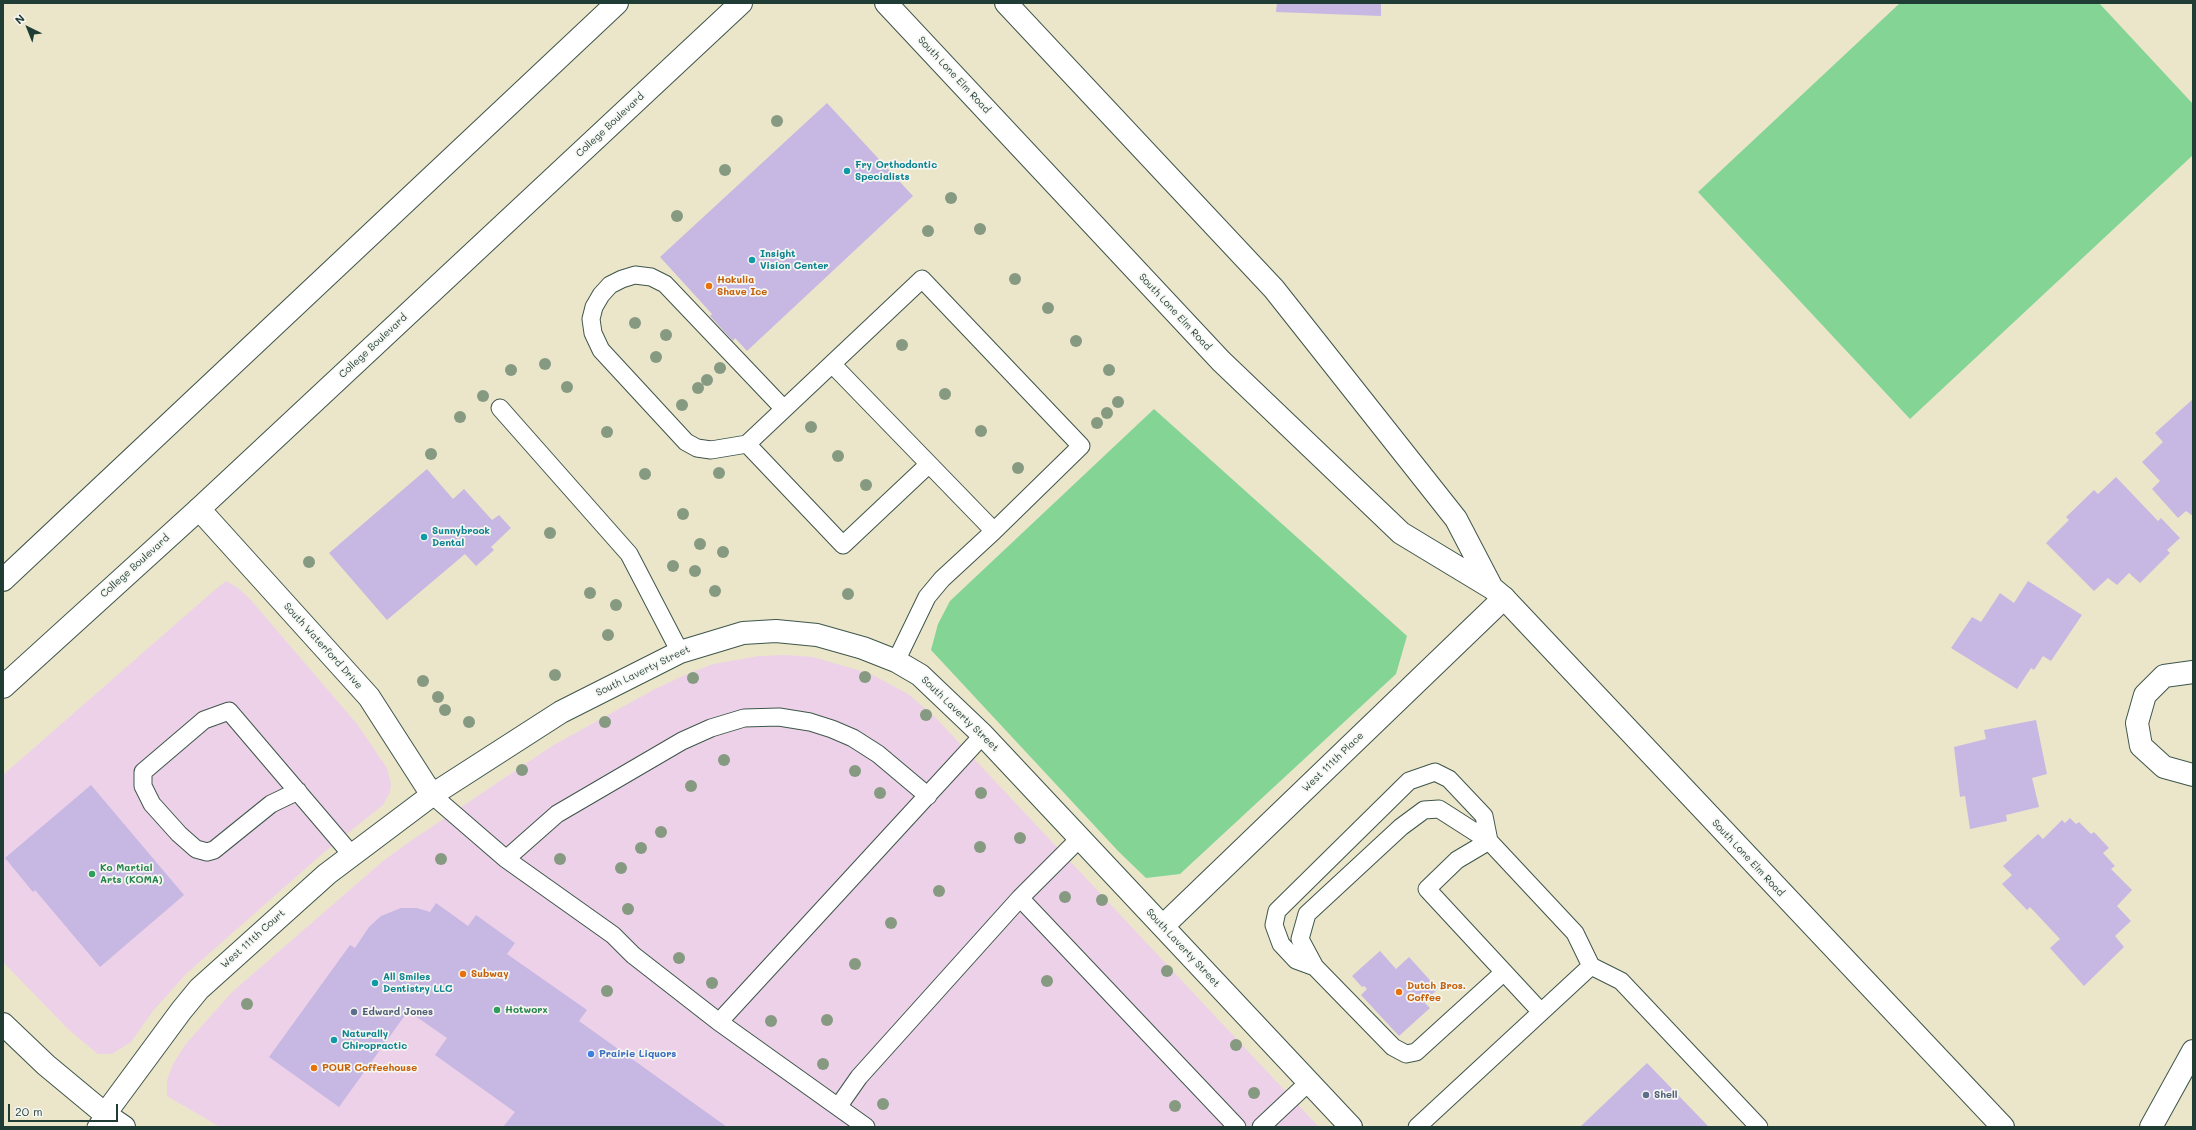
<!DOCTYPE html>
<style>
body{margin:0}
#map{position:relative;width:2196px;height:1130px;overflow:hidden;background:#ebe6ca;font-family:Mali,sans-serif}
canvas{display:block}
.frame{position:absolute;inset:0;border:4px solid #1f3d34;pointer-events:none}
.north{position:absolute;left:8px;top:8px;width:40px;height:40px;-webkit-text-stroke:3px #f6f6f2;paint-order:stroke;rotate:317deg;font-size:11px;font-weight:700;line-height:16px;text-align:center;color:#1f3d34}
.north::after{content:'';display:block;margin:auto;width:14px;height:18px;background:#1f3d34;clip-path:polygon(50% 0,100% 100%,50% 72%,0 100%)}
.scale{position:absolute;left:8px;top:1104px;width:110px;height:18px;box-sizing:border-box;border:2px solid #1f3d34;border-top:0;padding-left:5px;font-size:12px;line-height:14px;white-space:nowrap;color:#1f3d34;-webkit-text-stroke:3px #f6f6f2;paint-order:stroke}
</style>
<div id="map">
<canvas width="2196" height="1130"></canvas>
<div class="frame"></div>
<div class="north">N</div>
<div class="scale">20 m</div>
</div>
<script>
const context = document.querySelector('canvas').getContext('2d');
context.lineJoin = 'round';
function fill(path, color) {
  context.fillStyle = color;
  context.fill(path, 'evenodd');
}
function toPath(rows) {
  const path = new Path2D();
  for (const r of rows) {
    path.moveTo(r[0], r[1]);
    for (let i = 2; i < r.length; i += 2) path.lineTo(r[i], r[i + 1]);
  }
  return path;
}
function strokePath(path, color, width, dash) {
  context.strokeStyle = color;
  context.lineWidth = width;
  context.lineCap = dash ? 'butt' : 'round';
  context.setLineDash(dash || []);
  context.stroke(path);
}
function drawText(font, color, halo, rows, align = 'center') {
  context.font = font + ' Mali,sans-serif';
  context.lineWidth = 3.5;
  context.setLineDash([]);
  context.textBaseline = 'middle';
  context.strokeStyle = halo;
  context.fillStyle = color;
  for (const [text, x, y, turn = 0] of rows) {
    context.save();
    context.translate(x, y);
    context.rotate((+turn || 0) * Math.PI / 180);
    context.textAlign = isNaN(turn) ? turn : align;
    if (halo) context.strokeText(text, 0, 0);
    context.fillText(text, 0, 0);
    context.restore();
  }
}
fill(toPath([
 [226,581,238,588,250,599,357,724,387,768,391,784,390,792,383,805,322,854,186,974,153,1011,131,1042,112,1054,98,1054,69,1030,3,962,3,775,210,594],
 [785,655,813,657,871,674,908,694,934,716,1319,1127,220,1127,167,1096,167,1080,173,1064,185,1045,231,993,383,861,412,840,552,746,655,689,685,675,713,664,759,656]
]), '#edd1e9');
fill(toPath([
 [1900,3,2099,3,2193,104,2193,155,1910,419,1698,192],
 [1154,409,1407,636,1396,674,1180,874,1146,878,1119,852,931,650,938,624,950,601]
]), '#83d495');
fill(toPath([
 [1277,3,1381,3,1381,16,1276,12],
 [827,103,913,196,747,351,735,338,733,341,710,316,712,314,660,257],
 [2193,399,2193,516,2186,511,2178,518,2152,489,2160,481,2142,462,2163,442,2155,433],
 [427,469,453,499,464,489,492,520,499,515,511,528,491,547,494,550,476,566,465,554,387,620,329,553],
 [2116,477,2158,521,2161,518,2180,538,2167,550,2170,553,2140,583,2129,573,2117,585,2108,578,2094,591,2046,543,2069,520,2066,517,2094,490,2098,494],
 [2028,581,2082,615,2051,661,2043,656,2034,670,2031,668,2017,689,1951,648,1972,617,1981,622,2000,593,2014,603],
 [2036,720,2047,774,2032,778,2039,807,2006,815,2007,821,1970,829,1965,796,1960,797,1954,747,1986,739,1984,730],
 [91,785,184,895,100,967,35,890,33,892,5,858],
 [2070,818,2076,824,2079,822,2091,834,2094,832,2109,848,2103,853,2115,866,2111,869,2132,890,2117,906,2131,921,2115,936,2124,947,2084,986,2050,948,2060,939,2030,907,2027,910,2002,884,2012,875,2003,866,2038,834,2043,839,2062,820,2065,823],
 [436,903,468,926,476,915,515,943,507,954,587,1010,579,1021,727,1127,503,1127,515,1112,435,1055,447,1038,408,1011,339,1107,269,1057,350,945,355,948,369,927,381,916,401,908,417,908,430,912],
 [1380,951,1396,969,1409,957,1438,989,1424,1002,1430,1008,1399,1036,1361,995,1367,989,1364,986,1362,987,1352,976],
 [1647,1063,1709,1127,1580,1127]
]), '#c6b8e2');
const service = toPath([
 [832,364,929,464],
 [500,408,629,554,680,652],
 [747,444,711,450,697,448,686,442,601,350,593,333,591,319,594,307,601,295,610,285,622,279,635,275,651,277,665,284,784,409],
 [896,661,927,597,942,579,994,531,1081,446,922,279,747,444,843,545,929,464,994,531],
 [298,791,271,804,214,850,207,852,196,849,179,834,152,804,143,786,143,772,204,720,229,711,351,854],
 [432,795,506,859,613,935,633,955,719,1022,866,1127],
 [506,859,557,814,682,741,711,728,744,718,779,717,810,722,832,729,853,738,878,754,928,796],
 [1020,898,1237,1127],
 [1315,967,1296,960,1281,944,1274,925,1277,911,1409,781,1435,772,1449,779,1484,816,1489,841,1457,860,1427,889,1541,1012],
 [1504,972,1416,1052,1406,1054,1393,1047,1315,967,1300,939,1307,914,1401,827,1424,810,1439,809,1489,841,1575,933,1591,966],
 [719,1022,983,735],
 [838,1107,859,1077,1020,898,1080,838],
 [96,1127,105,1114],
 [1261,1127,1310,1081],
 [1417,1127,1591,966,1621,981,1759,1127]
]);
const minor = toPath([
 [199,509,369,697,432,795],
 [2193,672,2164,676,2145,695,2137,723,2141,746,2164,767,2193,775],
 [1163,926,1504,598],
 [3,1024,46,1065,105,1114,124,1127],
 [105,1114,181,1011,199,989,327,874,432,795,561,712,680,652,743,633,776,631,817,635,863,648,896,661,920,675,983,735,1351,1127],
 [2151,1127,2193,1051]
]);
const tertiary = toPath([
 [886,3,1221,361,1401,533,1492,588,1504,598,2003,1127],
 [1006,3,1274,289,1456,519,1492,588]
]);
const secondary = toPath([
 [3,580,617,3],
 [3,687,199,509,741,3]
]);
strokePath(service, '#3e564a', 19);
strokePath(minor, '#3e564a', 24);
strokePath(tertiary, '#3e564a', 24);
strokePath(secondary, '#3e564a', 24);
strokePath(service, '#fff', 17);
strokePath(minor, '#fff', 22);
strokePath(tertiary, '#fff', 22);
strokePath(secondary, '#fff', 22);
context.fillStyle = '#869a82';
for (const [x, y] of [
 [777,121],
 [725,170],
 [951,198],
 [677,216],
 [980,229],
 [928,231],
 [1015,279],
 [1048,308],
 [635,323],
 [666,335],
 [1076,341],
 [902,345],
 [656,357],
 [545,364],
 [720,368],
 [511,370],
 [1109,370],
 [707,380],
 [567,387],
 [698,388],
 [945,394],
 [483,396],
 [1118,402],
 [682,405],
 [1107,413],
 [460,417],
 [1097,423],
 [811,427],
 [981,431],
 [607,432],
 [431,454],
 [838,456],
 [1018,468],
 [719,473],
 [645,474],
 [866,485],
 [683,514],
 [550,533],
 [700,544],
 [723,552],
 [309,562],
 [673,566],
 [695,571],
 [715,591],
 [590,593],
 [848,594],
 [616,605],
 [608,635],
 [555,675],
 [865,677],
 [693,678],
 [423,681],
 [438,697],
 [445,710],
 [926,715],
 [469,722],
 [605,722],
 [724,760],
 [522,770],
 [855,771],
 [691,786],
 [880,793],
 [981,793],
 [661,832],
 [1020,838],
 [980,847],
 [641,848],
 [441,859],
 [560,859],
 [621,868],
 [939,891],
 [1065,897],
 [1102,900],
 [628,909],
 [891,923],
 [679,958],
 [855,964],
 [1167,971],
 [1047,981],
 [712,983],
 [607,991],
 [247,1004],
 [827,1020],
 [771,1021],
 [1236,1045],
 [823,1064],
 [1254,1093],
 [883,1104],
 [1175,1106]
]) {
  context.beginPath();
  context.arc(x, y, 6, 0, 2 * Math.PI);
  context.fill();
}
for (const [x, y, r, color] of [
 [847,171,4,"#0f9aa8"],
 [752,260,4,"#0f9aa8"],
 [709,286,4,"#e8710a"],
 [424,537,4,"#0f9aa8"],
 [92,874,4,"#2e9e5b"],
 [463,974,4,"#e8710a"],
 [375,983,4,"#0f9aa8"],
 [1399,992,4,"#e8710a"],
 [497,1010,4,"#2e9e5b"],
 [354,1012,4,"#5c6f8a"],
 [334,1040,4,"#0f9aa8"],
 [591,1054,4,"#3f7fe0"],
 [314,1068,4,"#e8710a"],
 [1646,1095,4,"#5c6f8a"]
]) {
  const dot = new Path2D();
  dot.arc(x, y, r, 0, 2 * Math.PI);
  context.fillStyle = color;
  context.fill(dot);
  strokePath(dot, '#f6f6f2', 1.5);
}
drawText('10px', '#1f3d34', '#f6f6f2', [
 ["South Lone Elm Road",954,75,47],
 ["College Boulevard",610,125,-43],
 ["South Lone Elm Road",1175,312,47],
 ["College Boulevard",373,346,-43],
 ["College Boulevard",135,566,-42],
 ["South Waterford Drive",323,646,48],
 ["South Laverty Street",643,671,-26],
 ["South Laverty Street",960,714,44],
 ["West 111th Place",1333,762,-44],
 ["South Lone Elm Road",1748,858,47],
 ["West 111th Court",253,939,-42],
 ["South Laverty Street",1183,948,47]
]);
drawText('bold 10px', '#0d838f', '#f6f6f2', [
 ["Fry Orthodontic",855,165],
 ["Specialists",855,177],
 ["Insight",760,254],
 ["Vision Center",760,266],
 ["Sunnybrook",432,531],
 ["Dental",432,543],
 ["All Smiles",383,977],
 ["Dentistry LLC",383,989],
 ["Naturally",342,1034],
 ["Chiropractic",342,1046]
], 'left');
drawText('bold 10px', '#c56008', '#f6f6f2', [
 ["Hokulia",717,280],
 ["Shave Ice",717,292],
 ["Subway",471,974],
 ["Dutch Bros.",1407,986],
 ["Coffee",1407,998],
 ["POUR Coffeehouse",322,1068]
], 'left');
drawText('bold 10px', '#27864d', '#f6f6f2', [
 ["Ko Martial",100,868],
 ["Arts (KOMA)",100,880],
 ["Hotworx",505,1010]
], 'left');
drawText('bold 10px', '#4e5e75', '#f6f6f2', [
 ["Edward Jones",362,1012],
 ["Shell",1654,1095]
], 'left');
drawText('bold 10px', '#366cbe', '#f6f6f2', [
 ["Prairie Liquors",599,1054]
], 'left');
</script>
